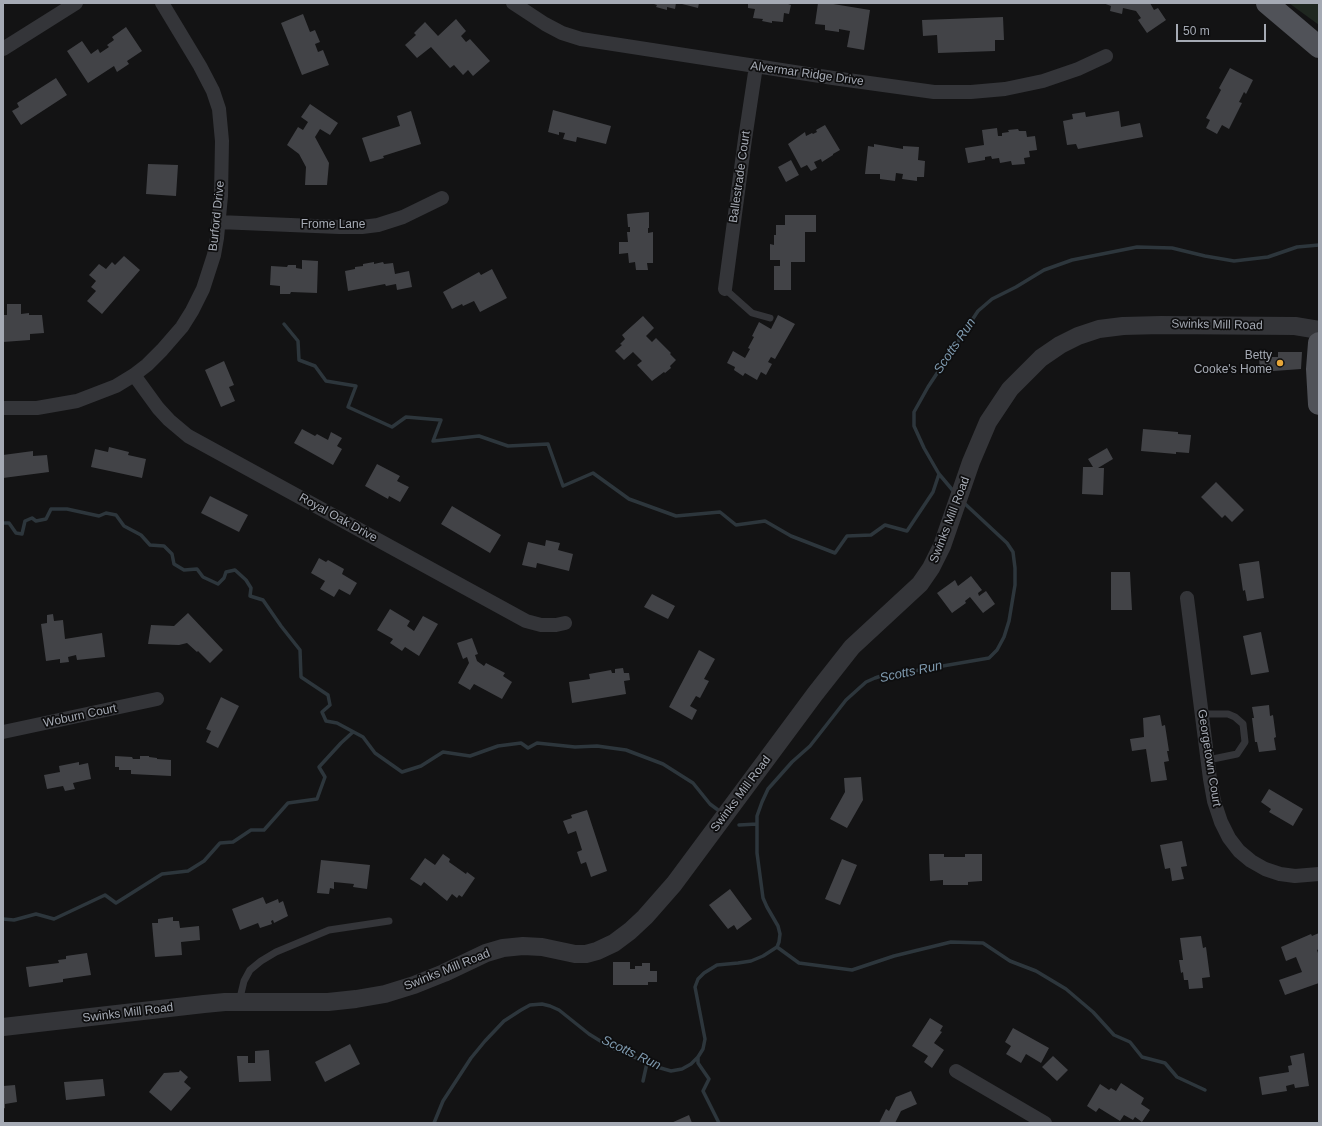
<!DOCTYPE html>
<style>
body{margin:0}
#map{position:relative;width:1322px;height:1126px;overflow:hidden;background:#131314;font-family:Helvetica,sans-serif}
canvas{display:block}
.frame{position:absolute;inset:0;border:4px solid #a5aab4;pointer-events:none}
.scale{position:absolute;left:1176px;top:24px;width:90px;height:18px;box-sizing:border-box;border:2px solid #a5aab4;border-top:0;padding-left:5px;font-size:12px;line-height:14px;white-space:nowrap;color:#a5aab4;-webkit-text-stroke:3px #0e0e0f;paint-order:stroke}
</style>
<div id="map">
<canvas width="1322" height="1126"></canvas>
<div class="frame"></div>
<div class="scale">50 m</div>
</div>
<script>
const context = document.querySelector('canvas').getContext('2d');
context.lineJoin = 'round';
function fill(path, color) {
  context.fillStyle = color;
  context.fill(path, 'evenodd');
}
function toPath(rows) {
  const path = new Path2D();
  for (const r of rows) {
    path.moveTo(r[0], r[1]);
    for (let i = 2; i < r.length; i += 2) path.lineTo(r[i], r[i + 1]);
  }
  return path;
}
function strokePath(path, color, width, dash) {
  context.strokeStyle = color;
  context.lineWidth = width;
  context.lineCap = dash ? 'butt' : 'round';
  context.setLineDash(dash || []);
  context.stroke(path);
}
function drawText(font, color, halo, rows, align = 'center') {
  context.font = font + ' Helvetica,sans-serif';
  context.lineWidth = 3.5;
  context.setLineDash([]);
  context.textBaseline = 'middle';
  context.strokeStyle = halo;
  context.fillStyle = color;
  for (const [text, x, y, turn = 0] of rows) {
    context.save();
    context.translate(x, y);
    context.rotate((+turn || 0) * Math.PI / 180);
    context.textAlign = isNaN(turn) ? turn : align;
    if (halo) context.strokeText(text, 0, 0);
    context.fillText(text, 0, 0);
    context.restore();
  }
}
fill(toPath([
 [1289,3,1319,3,1319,25,1297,9]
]), '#1f2720');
strokePath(toPath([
 [284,324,298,341,299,360,315,366,326,381,356,386,348,407,392,427,406,417,441,420,433,441,479,436,508,446,548,444,563,486,593,473,629,499,676,516,720,512,736,525,765,521,791,536,835,553,847,536,871,535,885,525,907,531,933,492,939,474],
 [955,493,939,474,924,448,914,426,914,412,928,387,978,311,992,299,1016,287,1044,270,1072,260,1137,247,1172,248,1205,256,1234,261,1268,257,1297,247,1319,245],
 [3,523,9,523,16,533,22,534,25,521,32,518,36,521,46,519,51,509,67,509,99,516,106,513,116,515,124,526,141,535,150,545,164,546,172,554,174,564,184,570,197,569,203,577,218,584,224,578,226,572,235,570,246,580,251,588,250,596,263,600,281,626,300,650,301,677,328,695,330,705,322,712,326,721,337,723,363,737,375,753,402,772,421,766,443,752,470,756,498,746,521,743,528,748,537,743,575,747,597,746,626,750,663,764,693,783,710,804,718,810],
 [739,825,757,824],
 [3,919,14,920,36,914,54,919,105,895,116,903,162,874,188,871,204,861,220,843,233,842,251,830,264,830,288,803,317,799,325,777,319,767,341,743,353,732],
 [777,947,799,963,852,970,894,956,951,942,983,943,1010,961,1036,971,1066,989,1093,1012,1114,1035,1130,1042,1142,1057,1165,1063,1177,1077,1205,1090],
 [698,1057,698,1063,709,1079,703,1091,719,1123],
 [643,1081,647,1063],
 [434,1123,443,1101,471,1058,485,1041,504,1021,521,1010,530,1005,542,1004,550,1006,559,1010,589,1034,610,1047,657,1067,671,1071,682,1069,691,1064,698,1057,703,1049,705,1039,695,987,698,979,704,973,717,965,738,963,751,961,763,956,777,947,779,942,780,934,778,926,767,907,763,898,757,853,757,816,762,802,768,789,792,762,810,746,846,700,866,682,875,678,887,674,908,672,989,658,997,650,1004,637,1009,621,1015,585,1015,568,1013,552,1007,543,963,502]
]), '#2d363c', 3.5);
fill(toPath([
 [651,3,676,3,675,9,667,7,667,10,656,7,657,5],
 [678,3,699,3,698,8],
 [748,3,785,3,791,5,789,14,784,13,783,22,772,21,772,23,762,21,763,19,753,18,755,9,748,8],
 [818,3,827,3,870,10,864,50,847,47,850,31,839,29,839,32,825,30,825,25,815,24],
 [1103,3,1150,3,1154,10,1158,8,1166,20,1147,33,1138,20,1141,18,1136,11,1123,8,1122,14,1110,11,1111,6],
 [303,14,310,32,315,30,320,42,315,44,318,52,323,50,329,65,302,75,281,23],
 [1003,17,1004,40,995,40,995,51,938,53,937,35,923,36,922,20],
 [456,19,466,31,461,36,466,42,470,39,490,61,473,76,468,70,463,75,454,65,450,68,431,47,417,58,405,45,416,35,414,33,425,22,438,36],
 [126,27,142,51,127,61,129,64,117,72,114,66,88,83,67,51,82,41,91,54,98,49,100,53,109,47,107,45,114,40,112,37],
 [1230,68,1253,80,1246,94,1244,92,1239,102,1242,103,1229,129,1222,125,1217,134,1206,128,1210,120,1206,118,1221,90,1219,88],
 [56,78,67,95,21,125,12,111,19,107,17,103],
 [310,104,338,123,330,135,320,129,315,137,329,163,327,185,305,185,306,167,299,154,287,145,298,127,303,130,308,122,301,117],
 [553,110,611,126,606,144,577,137,576,142,563,139,565,133,559,132,559,135,548,132],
 [411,111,421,144,383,156,384,158,370,162,362,138,400,126,397,116],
 [1119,111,1121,127,1140,123,1143,137,1078,149,1076,144,1067,145,1063,121,1073,119,1072,114,1085,112,1086,117],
 [825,125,840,150,833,154,833,155,822,162,821,159,814,162,817,168,811,171,807,165,801,168,788,144,805,132,806,136,812,133,813,134,817,132,816,130],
 [997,128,998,136,1002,136,1002,133,1009,132,1008,130,1018,129,1019,131,1026,131,1027,137,1035,136,1037,150,1029,151,1030,157,1024,158,1025,164,1012,165,1011,161,1000,163,999,158,992,159,991,156,985,157,985,160,968,163,965,148,984,145,982,130],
 [874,144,903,149,903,146,919,147,918,160,925,161,924,177,917,177,917,181,902,179,903,174,896,173,895,181,880,179,880,174,865,174,868,146,874,147],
 [791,160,799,175,786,182,778,167],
 [148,164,178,165,176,196,146,194],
 [649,212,649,228,648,228,648,233,653,232,653,263,647,263,648,270,636,270,635,262,629,263,628,253,619,254,619,242,628,242,627,232,630,232,630,227,628,227,627,214],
 [785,215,816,215,816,232,805,232,805,262,791,262,791,290,774,290,774,266,780,266,780,260,770,260,770,244,774,245,774,235,776,235,776,225,785,225],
 [124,256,140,270,102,314,87,301,96,291,91,287,96,281,89,275,99,264,106,269,112,262,115,265],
 [302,260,318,261,317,293,291,292,290,294,280,294,280,286,270,285,271,266,287,267,288,265,296,265,296,268,302,269],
 [374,262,374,264,383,262,384,264,393,263,395,274,409,271,412,287,397,290,396,284,386,286,385,284,348,291,345,271,355,269,355,267,363,266,363,264],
 [492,269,507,298,480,312,474,301,463,306,462,304,452,309,443,292,479,272,481,275],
 [7,304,21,304,21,314,29,313,29,315,42,315,44,333,30,334,30,340,3,342,3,315,7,315],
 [778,315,795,324,775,359,771,357,768,362,772,364,766,375,761,372,757,380,745,373,743,376,734,370,735,367,727,363,733,351,745,358,750,349,748,348,754,337,752,336,759,322,771,329],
 [643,316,654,328,646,336,652,342,656,338,671,353,670,354,676,360,670,366,671,368,665,373,664,372,652,381,637,365,642,361,633,352,624,360,615,351,622,345,620,344,625,339,622,335],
 [1278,352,1302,352,1301,369,1260,372,1259,357,1278,357],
 [224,361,234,385,229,387,235,401,221,407,205,370],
 [302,429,315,436,317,434,328,440,331,432,342,438,337,446,342,449,333,465,294,443],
 [1143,429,1178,432,1178,434,1191,435,1189,453,1176,452,1176,454,1141,451],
 [109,447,129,452,128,455,146,459,142,478,91,467,95,449,108,452],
 [1107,448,1113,459,1098,468,1104,468,1103,495,1082,494,1083,467,1093,467,1088,459],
 [33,451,33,456,47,455,49,472,3,478,3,455],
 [377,464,400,476,397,481,409,487,400,502,389,496,388,499,365,486],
 [1216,482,1244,510,1232,522,1225,515,1222,518,1201,497],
 [210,496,248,515,239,532,201,513],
 [452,506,501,535,490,553,441,524],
 [546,540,560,543,558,550,573,554,569,571,537,563,536,568,522,565,528,542,545,546],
 [319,558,326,562,328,560,344,569,342,574,357,583,350,595,339,589,334,597,320,589,325,581,311,573],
 [1259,561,1264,598,1247,601,1245,590,1243,591,1239,564],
 [1111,572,1130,572,1132,610,1111,610],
 [971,576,982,590,978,593,979,596,986,591,995,604,983,613,970,597,965,601,966,603,952,613,937,593,955,580,958,586],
 [652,594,675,606,668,619,644,607],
 [390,609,410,621,407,626,414,631,423,616,438,624,419,656,405,647,402,651,390,643,393,639,377,630],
 [188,613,223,650,210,663,198,651,197,652,187,643,179,645,148,644,151,625,174,626],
 [53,614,54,621,63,620,65,639,102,633,105,657,77,660,76,655,68,657,69,662,60,663,60,659,46,661,41,624,47,623,47,615],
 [1261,632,1269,672,1251,675,1243,636],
 [472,638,478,654,475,655,477,661,484,666,486,663,505,673,503,676,512,682,502,699,474,684,470,690,458,683,469,663,467,657,463,659,457,643],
 [699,650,715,659,704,679,709,681,700,698,696,696,690,706,697,710,692,720,669,707],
 [623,668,624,673,629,673,630,680,624,681,626,694,572,703,569,682,590,679,589,674,611,670,612,673,615,673,615,669],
 [221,697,239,706,218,748,206,742,211,731,206,729],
 [1269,705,1270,716,1273,715,1276,737,1274,738,1276,750,1259,752,1257,742,1255,742,1252,718,1254,718,1252,707],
 [1160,715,1162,726,1165,725,1169,751,1167,751,1169,761,1164,762,1167,780,1151,782,1146,749,1132,751,1130,739,1144,737,1143,718],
 [115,756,132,757,133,759,140,759,140,756,149,756,149,757,157,758,157,759,171,760,171,776,131,774,131,770,119,770,119,767,115,767],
 [79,762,79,765,88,763,91,779,73,783,75,789,65,791,63,786,47,789,44,775,60,772,59,766],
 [861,777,863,800,847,828,830,819,845,792,844,778],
 [1269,789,1303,809,1293,826,1269,812,1271,809,1261,802],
 [587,810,607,871,591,877,586,862,581,864,577,852,582,850,576,831,568,834,563,821,572,818,571,815],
 [1182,841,1187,866,1181,867,1184,879,1172,881,1170,868,1165,869,1160,845],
 [443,854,450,859,449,862,466,874,467,872,475,878,462,897,459,895,457,898,452,894,447,901,424,882,421,886,410,879,425,858,435,865],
 [929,854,944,854,944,857,965,857,965,854,982,854,982,881,968,882,968,885,943,885,943,880,930,881],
 [842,859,857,865,840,905,825,899],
 [321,860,370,865,367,889,353,887,354,884,334,882,334,889,330,888,329,894,317,893],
 [730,889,752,919,737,930,734,925,728,929,709,905],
 [263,897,266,904,278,899,279,903,283,901,288,916,274,923,273,920,271,921,272,924,260,928,258,923,240,930,232,909],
 [173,917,173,921,179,921,180,928,199,926,200,940,181,942,182,955,155,957,152,923,158,923,158,919],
 [1319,933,1319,944,1318,945,1319,949,1317,950,1319,956,1319,983,1285,995,1279,980,1302,972,1296,957,1286,961,1281,947,1311,934,1312,936],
 [1201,936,1203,948,1206,947,1210,977,1202,978,1203,988,1189,989,1188,980,1184,980,1183,972,1181,973,1179,960,1183,960,1180,938],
 [87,953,91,975,63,979,63,982,29,987,26,967,59,963,58,960,66,959,66,956],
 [613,962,630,962,630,969,635,969,635,966,642,966,642,963,650,963,650,971,657,971,657,982,648,982,648,985,613,985],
 [930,1018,943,1026,940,1031,942,1032,934,1043,944,1050,932,1068,924,1062,928,1056,912,1046],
 [1013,1028,1049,1048,1041,1063,1026,1054,1021,1063,1006,1054,1011,1046,1005,1042],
 [350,1044,360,1064,325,1082,315,1062],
 [269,1050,271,1081,239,1082,237,1056,248,1056,248,1063,255,1063,255,1051],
 [1304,1053,1309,1086,1295,1088,1294,1084,1286,1086,1287,1091,1262,1095,1259,1077,1289,1072,1288,1066,1292,1065,1290,1056],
 [1053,1056,1068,1070,1057,1081,1042,1067],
 [180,1070,188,1077,184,1082,191,1088,171,1111,149,1092,164,1073,179,1072],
 [103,1079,105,1096,66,1100,64,1082],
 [1121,1083,1144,1098,1141,1104,1150,1110,1142,1122,1135,1117,1133,1120,1124,1115,1120,1121,1099,1108,1096,1112,1087,1106,1100,1084,1109,1090,1111,1088,1116,1091],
 [15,1085,17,1102,5,1104,5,1108,3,1109,3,1086],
 [911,1091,917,1104,901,1111,895,1123,879,1123,886,1109,889,1111,896,1097],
 [689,1115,692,1123,671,1123]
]), '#424347');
strokePath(toPath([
 [725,289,752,313,770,318],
 [1202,714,1228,714,1235,717,1243,724,1245,742,1237,754,1208,760],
 [239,1002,244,981,250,970,261,961,276,952,329,930,389,921]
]), '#343539', 7);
strokePath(toPath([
 [513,3,545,24,562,33,581,39,833,78,934,92,971,92,1005,89,1043,81,1078,69,1106,56],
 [3,49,76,3],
 [218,222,339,227,362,227,378,225,403,217,442,198],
 [725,289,745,139,756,66],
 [134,375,158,408,169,420,188,436,526,621,541,625,556,625,565,623],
 [3,408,37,408,77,401,116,386,134,375,147,365,162,350,182,327,192,311,203,289,214,255,217,238,221,196,222,141,219,109,213,91,200,66,162,3],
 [1187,598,1210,779,1214,801,1221,822,1229,838,1239,851,1251,861,1265,869,1280,874,1295,876,1319,874],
 [3,732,157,699],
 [956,1071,1045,1123]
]), '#343539', 14);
strokePath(toPath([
 [3,1027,204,1004,225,1002,328,1002,356,999,385,994,414,985,444,973,486,953,503,948,523,946,542,947,575,954,586,954,597,951,614,943,630,931,645,917,674,884,815,694,852,647,920,584,931,568,942,546,971,462,988,422,1010,389,1041,358,1060,345,1078,336,1099,329,1123,326,1161,325,1295,326,1319,330]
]), '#343539', 18);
strokePath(toPath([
 [1267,3,1319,47],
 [1319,343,1317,369,1319,404]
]), '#505258', 22);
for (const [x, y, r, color] of [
 [1280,363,4,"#e7a639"]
]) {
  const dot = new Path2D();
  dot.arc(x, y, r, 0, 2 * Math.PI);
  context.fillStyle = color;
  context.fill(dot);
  strokePath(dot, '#0e0e0f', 1.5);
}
drawText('12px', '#a5aab4', '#0e0e0f', [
 ["Alvermar Ridge Drive",807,74,8],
 ["Ballestrade Court",740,177,-82],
 ["Burford Drive",217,216,-84],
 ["Frome Lane",333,225],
 ["Swinks Mill Road",1217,325,1],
 ["Royal Oak Drive",338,518,29],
 ["Swinks Mill Road",950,520,-69],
 ["Woburn Court",80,716,-12],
 ["Georgetown Court",1209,758,81],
 ["Swinks Mill Road",741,794,-53],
 ["Swinks Mill Road",447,970,-22],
 ["Swinks Mill Road",128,1013,-7]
]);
drawText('12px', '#a5aab4', '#0e0e0f', [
 ["Betty",1272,356],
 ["Cooke's Home",1272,370]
], 'right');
drawText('italic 13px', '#7e99ae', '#0e0e0f', [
 ["Scotts Run",955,346,-56],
 ["Scotts Run",911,672,-12],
 ["Scotts Run",631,1053,25]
]);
</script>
